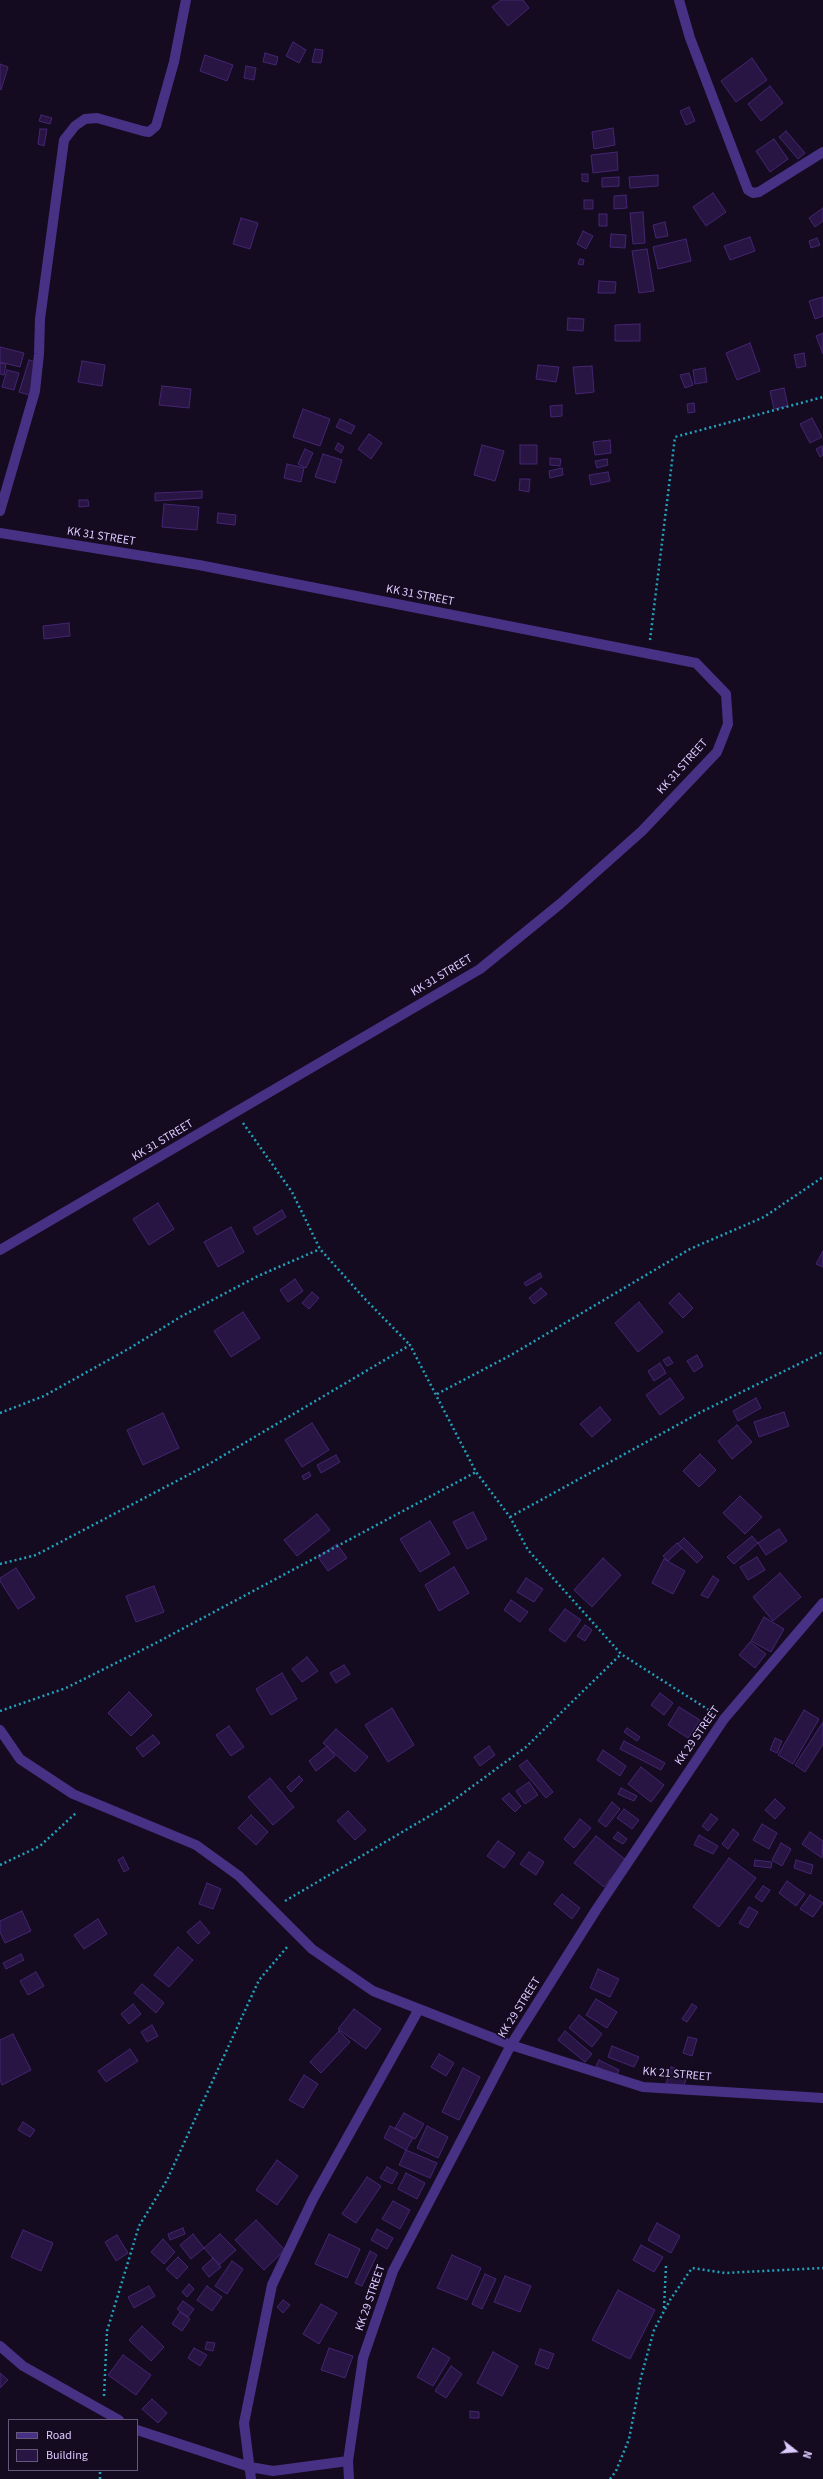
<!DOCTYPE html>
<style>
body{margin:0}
#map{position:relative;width:823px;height:2479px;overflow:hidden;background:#140b21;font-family:"Source Sans 3",sans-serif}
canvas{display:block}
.legend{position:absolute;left:8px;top:2419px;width:130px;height:52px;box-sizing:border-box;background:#140b21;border:1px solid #64587a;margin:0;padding:5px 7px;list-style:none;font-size:12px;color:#dccbff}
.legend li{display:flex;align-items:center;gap:8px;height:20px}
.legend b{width:20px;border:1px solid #64587a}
.north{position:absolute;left:775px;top:2431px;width:40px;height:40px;-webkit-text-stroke:3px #140b21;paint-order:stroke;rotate:107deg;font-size:11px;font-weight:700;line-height:16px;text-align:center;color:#dccbff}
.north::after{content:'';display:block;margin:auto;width:14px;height:18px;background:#dccbff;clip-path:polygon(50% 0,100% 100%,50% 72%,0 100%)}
</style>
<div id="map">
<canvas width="823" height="2479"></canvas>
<ul class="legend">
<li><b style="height:5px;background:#473184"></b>Road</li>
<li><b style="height:11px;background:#291543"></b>Building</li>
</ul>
<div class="north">N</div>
</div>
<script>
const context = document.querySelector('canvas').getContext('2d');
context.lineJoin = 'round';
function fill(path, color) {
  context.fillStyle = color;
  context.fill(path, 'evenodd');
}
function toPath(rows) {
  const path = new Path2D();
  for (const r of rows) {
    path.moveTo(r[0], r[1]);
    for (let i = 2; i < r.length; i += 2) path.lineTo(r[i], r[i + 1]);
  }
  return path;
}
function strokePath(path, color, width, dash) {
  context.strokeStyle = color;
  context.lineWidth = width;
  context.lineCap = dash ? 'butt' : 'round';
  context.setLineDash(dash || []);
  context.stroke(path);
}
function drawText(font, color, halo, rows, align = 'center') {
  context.font = font + ' "Source Sans 3",sans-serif';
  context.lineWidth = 3.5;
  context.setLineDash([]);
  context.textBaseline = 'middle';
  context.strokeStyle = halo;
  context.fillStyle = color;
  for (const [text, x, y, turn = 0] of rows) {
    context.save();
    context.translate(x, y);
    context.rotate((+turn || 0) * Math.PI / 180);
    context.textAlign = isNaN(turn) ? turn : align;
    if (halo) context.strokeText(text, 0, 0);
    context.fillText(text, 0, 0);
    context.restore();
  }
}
const building = toPath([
 [501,0,523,0,529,8,508,26,492,7,501,0],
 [293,42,306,50,299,63,286,56,293,42],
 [315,49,323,50,321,63,312,62,315,49],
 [265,53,278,57,276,65,263,62,265,53],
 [205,55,233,65,227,81,200,71,205,55],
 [752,58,767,80,736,102,721,81,752,58],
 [0,64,8,67,1,90,0,89,0,64],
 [246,66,256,68,254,80,244,78,246,66],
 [770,86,783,103,761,121,748,104,770,86],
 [689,107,695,121,686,125,680,111,689,107],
 [41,115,52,118,50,124,39,121,41,115],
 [613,128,615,145,594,149,592,132,613,128],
 [40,129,47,129,44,146,38,144,40,129],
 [786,131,805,153,798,159,779,137,786,131],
 [774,139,788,159,770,172,756,151,774,139],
 [617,152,618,170,593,173,591,155,617,152],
 [582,174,588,174,588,182,582,181,582,174],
 [658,175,658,186,630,188,629,177,658,175],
 [619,177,619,186,602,187,602,178,619,177],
 [713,193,726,212,706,226,693,207,713,193],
 [626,195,627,208,614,209,614,196,626,195],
 [584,200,593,200,593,209,584,209,584,200],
 [823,208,823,221,815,227,809,218,823,208],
 [643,212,645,243,633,244,630,213,643,212],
 [599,214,607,214,607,226,599,226,599,214],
 [241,218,258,223,250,249,233,244,241,218],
 [665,222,668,236,656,238,653,225,665,222],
 [583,231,593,236,586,249,577,244,583,231],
 [611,234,626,235,625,248,610,247,611,234],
 [750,237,755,251,730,260,724,246,750,237],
 [817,238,820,245,811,248,809,241,817,238],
 [686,239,691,261,658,269,653,247,686,239],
 [647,249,654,291,639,293,632,251,647,249],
 [580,259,584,260,583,265,578,264,580,259],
 [599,281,616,282,615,293,598,293,599,281],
 [823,297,823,316,815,319,809,301,823,297],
 [568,318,584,319,583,331,567,330,568,318],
 [640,324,640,341,615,341,615,325,640,324],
 [823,333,823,354,816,336,823,333],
 [750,343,760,371,737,380,726,353,750,343],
 [0,347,24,353,20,367,0,362,0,347],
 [804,353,806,366,797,368,794,355,804,353],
 [29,360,39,363,29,395,19,392,29,360],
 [82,361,105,365,102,386,78,382,82,361],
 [0,363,6,364,4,375,0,374,0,363],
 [538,365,559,367,556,382,536,379,538,365],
 [592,366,594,392,576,394,573,367,592,366],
 [705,368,707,382,695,384,693,370,705,368],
 [7,370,19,373,14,390,2,387,7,370],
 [689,373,693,385,685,388,680,375,689,373],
 [162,386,191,389,189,408,159,405,162,386],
 [784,388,788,406,774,409,770,391,784,388],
 [694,403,695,412,688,413,687,404,694,403],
 [562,405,562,416,551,417,550,406,562,405],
 [303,409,330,419,320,446,293,437,303,409],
 [812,418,822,437,810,443,800,424,812,418],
 [340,419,355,426,351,434,336,427,340,419],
 [369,434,382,443,371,459,358,449,369,434],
 [610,440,611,453,595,455,593,442,610,440],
 [338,443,344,447,341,453,335,449,338,443],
 [482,445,504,451,495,481,474,475,482,445],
 [520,445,537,445,537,464,520,464,520,445],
 [822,446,823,455,820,457,816,449,822,446],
 [305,449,313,453,306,468,298,464,305,449],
 [323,454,342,460,335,483,315,477,323,454],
 [550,458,561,459,560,466,550,465,550,458],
 [607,459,608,465,597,468,595,461,607,459],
 [287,464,304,468,301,482,284,478,287,464],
 [562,468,563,475,550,478,549,471,562,468],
 [608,472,610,481,591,485,589,475,608,472],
 [520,479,530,479,529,492,519,490,520,479],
 [202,491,202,498,155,501,155,493,202,491],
 [79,500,88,500,89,506,79,507,79,500],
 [164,504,199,507,197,530,162,527,164,504],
 [218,513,236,515,235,525,217,523,218,513],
 [69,623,70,636,44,639,43,626,69,623],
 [158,1203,174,1229,149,1245,133,1219,158,1203],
 [282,1210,286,1217,257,1235,253,1228,282,1210],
 [231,1227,244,1252,218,1267,204,1242,231,1227],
 [823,1251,823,1267,816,1264,823,1251],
 [540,1273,542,1277,526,1286,524,1283,540,1273],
 [295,1279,303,1291,288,1302,280,1290,295,1279],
 [541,1288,547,1294,534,1304,529,1298,541,1288],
 [312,1292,319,1298,309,1309,302,1303,312,1292],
 [679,1293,693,1308,683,1318,669,1303,679,1293],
 [639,1302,663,1332,638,1352,615,1323,639,1302],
 [243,1312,260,1338,231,1357,214,1331,243,1312],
 [697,1355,703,1366,694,1372,687,1361,697,1355],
 [669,1357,673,1363,667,1366,663,1360,669,1357],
 [660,1363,666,1373,654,1381,648,1371,660,1363],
 [670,1378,684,1398,660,1415,646,1395,670,1378],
 [756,1398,761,1408,738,1421,733,1411,756,1398],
 [600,1407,611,1420,592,1437,580,1424,600,1407],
 [784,1412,789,1426,759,1437,754,1422,784,1412],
 [163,1413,179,1448,143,1465,127,1430,163,1413],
 [312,1423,329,1450,302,1467,285,1440,312,1423],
 [737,1425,752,1442,732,1459,718,1441,737,1425],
 [700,1454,716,1470,699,1487,683,1471,700,1454],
 [336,1455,340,1462,321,1473,317,1465,336,1455],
 [309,1472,311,1476,304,1480,302,1476,309,1472],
 [740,1496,762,1517,745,1534,723,1513,740,1496],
 [473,1512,487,1539,467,1549,453,1522,473,1512],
 [317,1514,330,1530,297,1556,284,1540,317,1514],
 [430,1521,450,1554,420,1572,400,1539,430,1521],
 [779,1529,787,1541,766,1555,758,1543,779,1529],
 [752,1536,758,1543,734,1564,727,1557,752,1536],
 [684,1538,703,1557,697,1563,678,1544,684,1538],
 [677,1543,682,1548,668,1561,663,1556,677,1543],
 [337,1544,347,1558,328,1571,318,1557,337,1544],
 [757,1557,765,1570,748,1580,740,1567,757,1557],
 [603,1558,621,1575,592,1607,574,1590,603,1558],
 [664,1559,685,1571,673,1594,652,1583,664,1559],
 [454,1567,469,1593,439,1611,425,1585,454,1567],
 [16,1568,35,1598,18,1609,0,1581,0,1578,16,1568],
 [780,1573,801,1597,773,1621,753,1597,780,1573],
 [713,1576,719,1580,708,1598,701,1595,713,1576],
 [526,1578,543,1589,534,1602,517,1592,526,1578],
 [154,1586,164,1612,136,1622,126,1596,154,1586],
 [511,1600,528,1612,520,1622,504,1610,511,1600],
 [565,1609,581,1620,565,1642,549,1630,565,1609],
 [764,1617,784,1629,771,1652,751,1641,764,1617],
 [585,1625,592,1630,585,1641,577,1636,585,1625],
 [750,1642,766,1654,755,1668,739,1655,750,1642],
 [307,1657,318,1671,302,1682,292,1669,307,1657],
 [344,1665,350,1674,336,1683,330,1673,344,1665],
 [282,1673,297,1699,271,1715,256,1689,282,1673],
 [129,1692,152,1715,131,1736,108,1713,129,1692],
 [660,1693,673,1703,664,1715,651,1705,660,1693],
 [679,1707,700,1720,688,1738,668,1725,679,1707],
 [392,1708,414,1745,388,1762,365,1725,392,1708],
 [804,1710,819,1719,793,1764,778,1755,804,1710],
 [823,1722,823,1744,805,1772,795,1765,823,1722],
 [229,1726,244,1747,231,1756,216,1735,229,1726],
 [627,1728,640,1737,637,1741,624,1732,627,1728],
 [336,1729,368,1757,355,1772,323,1743,336,1729],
 [153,1735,160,1743,143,1757,136,1748,153,1735],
 [775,1738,782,1741,777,1753,770,1750,775,1738],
 [624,1741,665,1763,661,1770,620,1749,624,1741],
 [327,1746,335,1756,316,1771,309,1761,327,1746],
 [489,1746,495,1755,480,1766,474,1757,489,1746],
 [603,1750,626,1766,620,1776,597,1760,603,1750],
 [527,1760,553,1792,546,1798,519,1766,527,1760],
 [641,1767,664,1785,651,1802,628,1784,641,1767],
 [299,1776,303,1780,291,1792,287,1787,299,1776],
 [270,1778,294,1807,273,1825,248,1797,270,1778],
 [529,1782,538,1795,525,1804,516,1791,529,1782],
 [621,1788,637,1796,634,1801,618,1794,621,1788],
 [509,1793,521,1806,515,1812,502,1799,509,1793],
 [775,1799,785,1808,775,1819,765,1810,775,1799],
 [612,1802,620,1809,606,1827,598,1821,612,1802],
 [624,1809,639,1820,632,1829,617,1818,624,1809],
 [348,1811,366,1830,355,1840,337,1821,348,1811],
 [711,1814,718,1819,708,1831,702,1826,711,1814],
 [251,1815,268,1832,256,1845,238,1828,251,1815],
 [580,1819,591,1828,574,1848,564,1839,580,1819],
 [762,1824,777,1833,769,1849,753,1840,762,1824],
 [733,1829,739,1834,728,1849,722,1844,733,1829],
 [618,1832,627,1839,623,1844,613,1838,618,1832],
 [810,1832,823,1841,822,1858,802,1844,810,1832],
 [699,1835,718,1846,713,1854,694,1845,699,1835],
 [596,1836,626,1860,604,1887,574,1863,596,1836],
 [498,1841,515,1853,504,1868,487,1856,498,1841],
 [781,1843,791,1849,782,1866,772,1860,781,1843],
 [529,1852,544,1862,536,1875,520,1864,529,1852],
 [123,1857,129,1869,124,1872,118,1860,123,1857],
 [729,1858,756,1878,719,1927,693,1907,729,1858],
 [755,1860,772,1862,771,1868,754,1866,755,1860],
 [796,1860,813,1865,811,1874,794,1868,796,1860],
 [787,1881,805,1894,796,1906,779,1893,787,1881],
 [207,1883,221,1889,213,1909,199,1904,207,1883],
 [763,1886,770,1890,762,1902,755,1897,763,1886],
 [562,1894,580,1908,572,1919,554,1904,562,1894],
 [810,1895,823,1903,813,1917,800,1909,810,1895],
 [749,1907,758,1912,748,1928,739,1923,749,1907],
 [22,1911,31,1931,5,1943,0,1932,0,1921,22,1911],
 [98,1919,107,1934,84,1949,74,1935,98,1919],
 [200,1921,210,1933,198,1944,187,1932,200,1921],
 [178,1947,193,1960,169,1987,154,1975,178,1947],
 [21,1954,24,1960,6,1969,3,1963,21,1954],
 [598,1969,619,1979,610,1997,590,1988,598,1969],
 [36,1972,44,1986,28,1995,20,1981,36,1972],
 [142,1984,164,2003,156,2013,134,1993,142,1984],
 [596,1999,617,2012,607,2028,586,2015,596,1999],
 [133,2004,141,2014,129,2024,121,2014,133,2004],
 [692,2004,697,2007,687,2022,682,2019,692,2004],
 [354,2009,381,2029,366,2049,338,2029,354,2009],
 [579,2015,602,2034,592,2047,569,2028,579,2015],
 [152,2025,158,2036,147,2042,141,2032,152,2025],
 [339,2031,350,2042,321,2073,310,2062,339,2031],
 [565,2031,592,2054,585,2062,558,2040,565,2031],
 [13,2034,31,2070,2,2085,0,2080,0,2040,13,2034],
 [688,2037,697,2039,692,2056,683,2053,688,2037],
 [612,2046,639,2057,634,2067,608,2057,612,2046],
 [130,2049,138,2061,106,2082,98,2071,130,2049],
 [439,2054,454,2063,446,2076,431,2067,439,2054],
 [599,2060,619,2070,616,2077,596,2066,599,2060],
 [671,2067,688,2072,683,2089,666,2084,671,2067],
 [463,2068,480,2077,459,2120,442,2112,463,2068],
 [304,2075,318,2084,303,2108,289,2100,304,2075],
 [404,2113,424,2124,415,2139,395,2128,404,2113],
 [23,2122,35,2130,30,2137,18,2130,23,2122],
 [390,2126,413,2138,406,2150,384,2138,390,2126],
 [427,2126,448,2137,438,2158,417,2148,427,2126],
 [406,2150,437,2163,430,2178,399,2165,406,2150],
 [277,2160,298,2176,277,2205,256,2190,277,2160],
 [387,2167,398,2173,392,2184,380,2178,387,2167],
 [406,2173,425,2183,417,2199,398,2189,406,2173],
 [367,2177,381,2186,356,2223,342,2214,367,2177],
 [393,2201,410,2210,400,2229,382,2219,393,2201],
 [256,2220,285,2250,264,2270,235,2240,256,2220],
 [657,2223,680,2236,671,2253,648,2240,657,2223],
 [183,2228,185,2234,170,2240,168,2234,183,2228],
 [377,2229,393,2238,387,2249,371,2240,377,2229],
 [23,2230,53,2243,41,2271,11,2257,23,2230],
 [193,2234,204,2248,191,2259,180,2245,193,2234],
 [220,2234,236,2250,219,2265,204,2248,220,2234],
 [329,2234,360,2249,347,2278,315,2264,329,2234],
 [117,2235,128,2253,116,2261,105,2242,117,2235],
 [163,2239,175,2252,164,2264,151,2252,163,2239],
 [641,2245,663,2257,654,2272,633,2260,641,2245],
 [370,2251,377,2255,362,2286,355,2283,370,2251],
 [452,2255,481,2268,467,2300,437,2288,452,2255],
 [178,2257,188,2267,177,2279,166,2269,178,2257],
 [213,2258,221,2267,209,2277,202,2268,213,2258],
 [232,2261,243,2269,227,2294,215,2286,232,2261],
 [485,2274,496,2279,482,2309,472,2304,485,2274],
 [505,2276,531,2286,520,2312,494,2302,505,2276],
 [189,2284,194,2289,187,2297,182,2292,189,2284],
 [149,2286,155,2296,134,2308,128,2297,149,2286],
 [207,2286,222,2297,212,2311,197,2300,207,2286],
 [618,2290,655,2310,630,2359,592,2340,618,2290],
 [283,2300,290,2305,283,2313,277,2307,283,2300],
 [183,2301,194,2309,188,2317,177,2309,183,2301],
 [321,2304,337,2313,319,2344,303,2334,321,2304],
 [180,2312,190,2319,182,2331,172,2324,180,2312],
 [142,2326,164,2347,151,2361,129,2340,142,2326],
 [207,2342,215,2343,213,2351,205,2349,207,2342],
 [194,2348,207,2355,200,2366,188,2358,194,2348],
 [329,2348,353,2356,345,2378,321,2370,329,2348],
 [433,2348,450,2358,433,2386,417,2377,433,2348],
 [540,2349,554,2354,548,2369,535,2364,540,2349],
 [493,2352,518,2366,502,2396,477,2383,493,2352],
 [123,2355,151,2375,136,2395,108,2375,123,2355],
 [451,2366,462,2374,446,2398,435,2391,451,2366],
 [0,2373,8,2380,0,2388,0,2373],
 [152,2399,167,2413,158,2423,142,2409,152,2399],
 [470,2411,479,2412,479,2418,470,2418,470,2411]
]);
fill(building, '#291543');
strokePath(building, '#452572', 1);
strokePath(toPath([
 [650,640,675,437,823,397],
 [243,1123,292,1192,320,1249,364,1298,410,1345],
 [437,1394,511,1355,690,1249,764,1217,823,1177],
 [0,1413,44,1396,130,1348,182,1316,258,1276,320,1249],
 [510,1517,701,1412,823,1352],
 [0,1564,36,1555,209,1464,410,1345,476,1472,510,1517,528,1550,621,1654,712,1712],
 [0,1711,66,1688,154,1644,476,1472],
 [0,1865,40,1846,77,1812],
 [285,1901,443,1808,526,1747,621,1654],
 [664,2308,666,2266],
 [104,2396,107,2331,139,2226,167,2180,259,1980,288,1946],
 [100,2479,100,2470],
 [610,2479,616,2471,629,2439,641,2377,654,2330,670,2300,692,2268,725,2273,823,2268]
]), '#22a2bb', 2.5, [2, 3]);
strokePath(toPath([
 [679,0,690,38,748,190,753,193,759,192,823,152],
 [0,511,35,391,39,354,40,319,64,140,75,126,85,119,97,118,143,131,149,132,156,126,174,62,186,0],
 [0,533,199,565,696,663,726,694,728,724,717,752,642,831,560,904,480,969,0,1250],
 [0,1730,20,1759,73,1794,196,1845,239,1876,312,1949,373,1991,511,2045,643,2087,823,2098],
 [0,2346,23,2366,119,2420],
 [137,2430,250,2467,273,2471,348,2461],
 [251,2479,244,2423,272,2285,313,2199,419,2009],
 [349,2479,348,2461,363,2358,393,2271,511,2045,596,1910,724,1719,823,1603]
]), '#473184', 10);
drawText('12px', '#dccbff', '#140b21', [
 ["KK 31 STREET",101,537,9],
 ["KK 31 STREET",420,596,11],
 ["KK 31 STREET",683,767,-48],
 ["KK 31 STREET",442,976,-31],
 ["KK 31 STREET",163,1141,-31],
 ["KK 29 STREET",698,1736,-55],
 ["KK 29 STREET",520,2008,-58],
 ["KK 21 STREET",677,2075,5],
 ["KK 29 STREET",371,2298,-71]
]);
</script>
